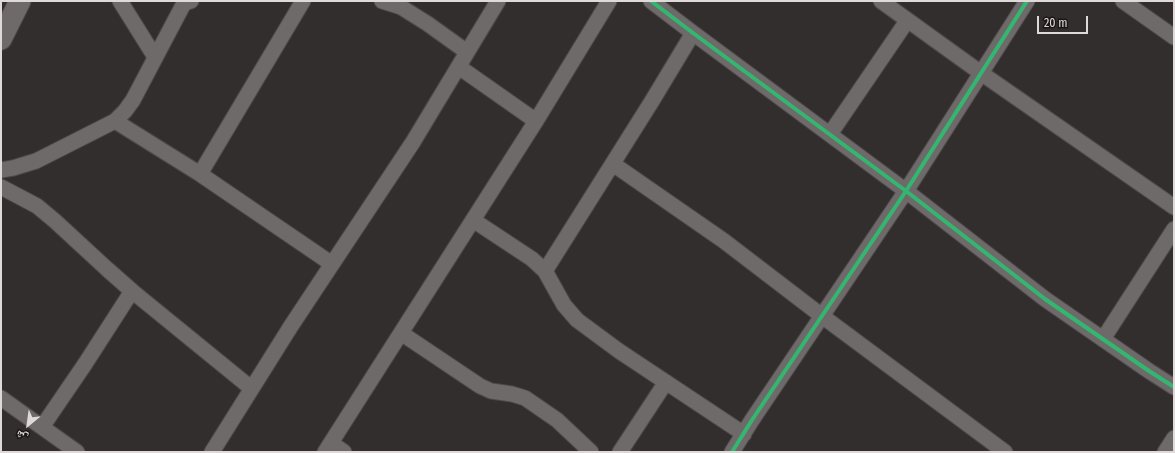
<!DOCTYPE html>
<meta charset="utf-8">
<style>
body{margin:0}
#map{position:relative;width:1175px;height:453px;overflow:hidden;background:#332e2e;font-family:"Fira Sans Condensed","Noto Naskh Arabic",sans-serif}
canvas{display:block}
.frame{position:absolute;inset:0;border:2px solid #e0d9d9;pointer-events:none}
.north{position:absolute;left:8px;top:405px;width:40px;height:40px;-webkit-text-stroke:3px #1a1615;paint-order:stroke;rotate:209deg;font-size:11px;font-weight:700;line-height:16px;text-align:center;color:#e0d9d9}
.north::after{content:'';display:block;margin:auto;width:14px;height:18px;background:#e0d9d9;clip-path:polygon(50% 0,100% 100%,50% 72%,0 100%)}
.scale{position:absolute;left:1037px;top:16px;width:51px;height:18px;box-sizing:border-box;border:2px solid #e0d9d9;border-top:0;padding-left:5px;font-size:12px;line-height:14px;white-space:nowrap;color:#e0d9d9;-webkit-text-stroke:3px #1a1615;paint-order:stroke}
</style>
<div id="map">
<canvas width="1175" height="453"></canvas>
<div class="frame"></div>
<div class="north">ش</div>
<div class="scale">20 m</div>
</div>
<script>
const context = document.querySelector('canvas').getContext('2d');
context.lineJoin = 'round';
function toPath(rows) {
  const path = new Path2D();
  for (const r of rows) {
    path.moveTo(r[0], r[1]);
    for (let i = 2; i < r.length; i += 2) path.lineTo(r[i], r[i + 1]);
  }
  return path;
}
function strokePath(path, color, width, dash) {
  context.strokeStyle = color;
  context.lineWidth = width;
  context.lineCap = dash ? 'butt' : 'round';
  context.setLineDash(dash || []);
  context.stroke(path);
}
const street = toPath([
 [120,1,155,57],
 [382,1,401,7,428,24,467,52],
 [651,1,693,33,906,191,1045,299,1149,371,1174,387],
 [881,1,981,73,1174,207],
 [1123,1,1174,37],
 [459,67,536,121],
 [115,121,200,174,332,264],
 [830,134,907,21],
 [613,164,724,241,822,316,1005,452],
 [1,170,13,168,36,161,115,121,125,111,133,100,182,7,185,3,191,1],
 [200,174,303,1],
 [1,187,37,206,55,221,107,269,132,291,251,388],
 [473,220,532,259,545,271,564,305,577,320,619,351,744,434],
 [545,271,652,101,693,33],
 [401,333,480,386,491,391,512,394,525,398,557,420,591,452],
 [1103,339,1174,229],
 [1,398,77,452],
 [42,427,85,364,132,291],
 [331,443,344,452],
 [212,452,291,326,413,142,498,1],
 [325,452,536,121,609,1],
 [620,452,666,382],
 [732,452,752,420,906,191,1027,1],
 [1165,452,1174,438]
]);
const secondary = toPath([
 [1,39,20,1]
]);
strokePath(street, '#4e4949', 17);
strokePath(secondary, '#4e4949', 23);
strokePath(street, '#6e6a6a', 15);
strokePath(secondary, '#6e6a6a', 21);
strokePath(toPath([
 [651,1,693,33,906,191,1045,299,1149,371,1174,387],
 [732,452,752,420,906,191,1027,1]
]), '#33b770', 4);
</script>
